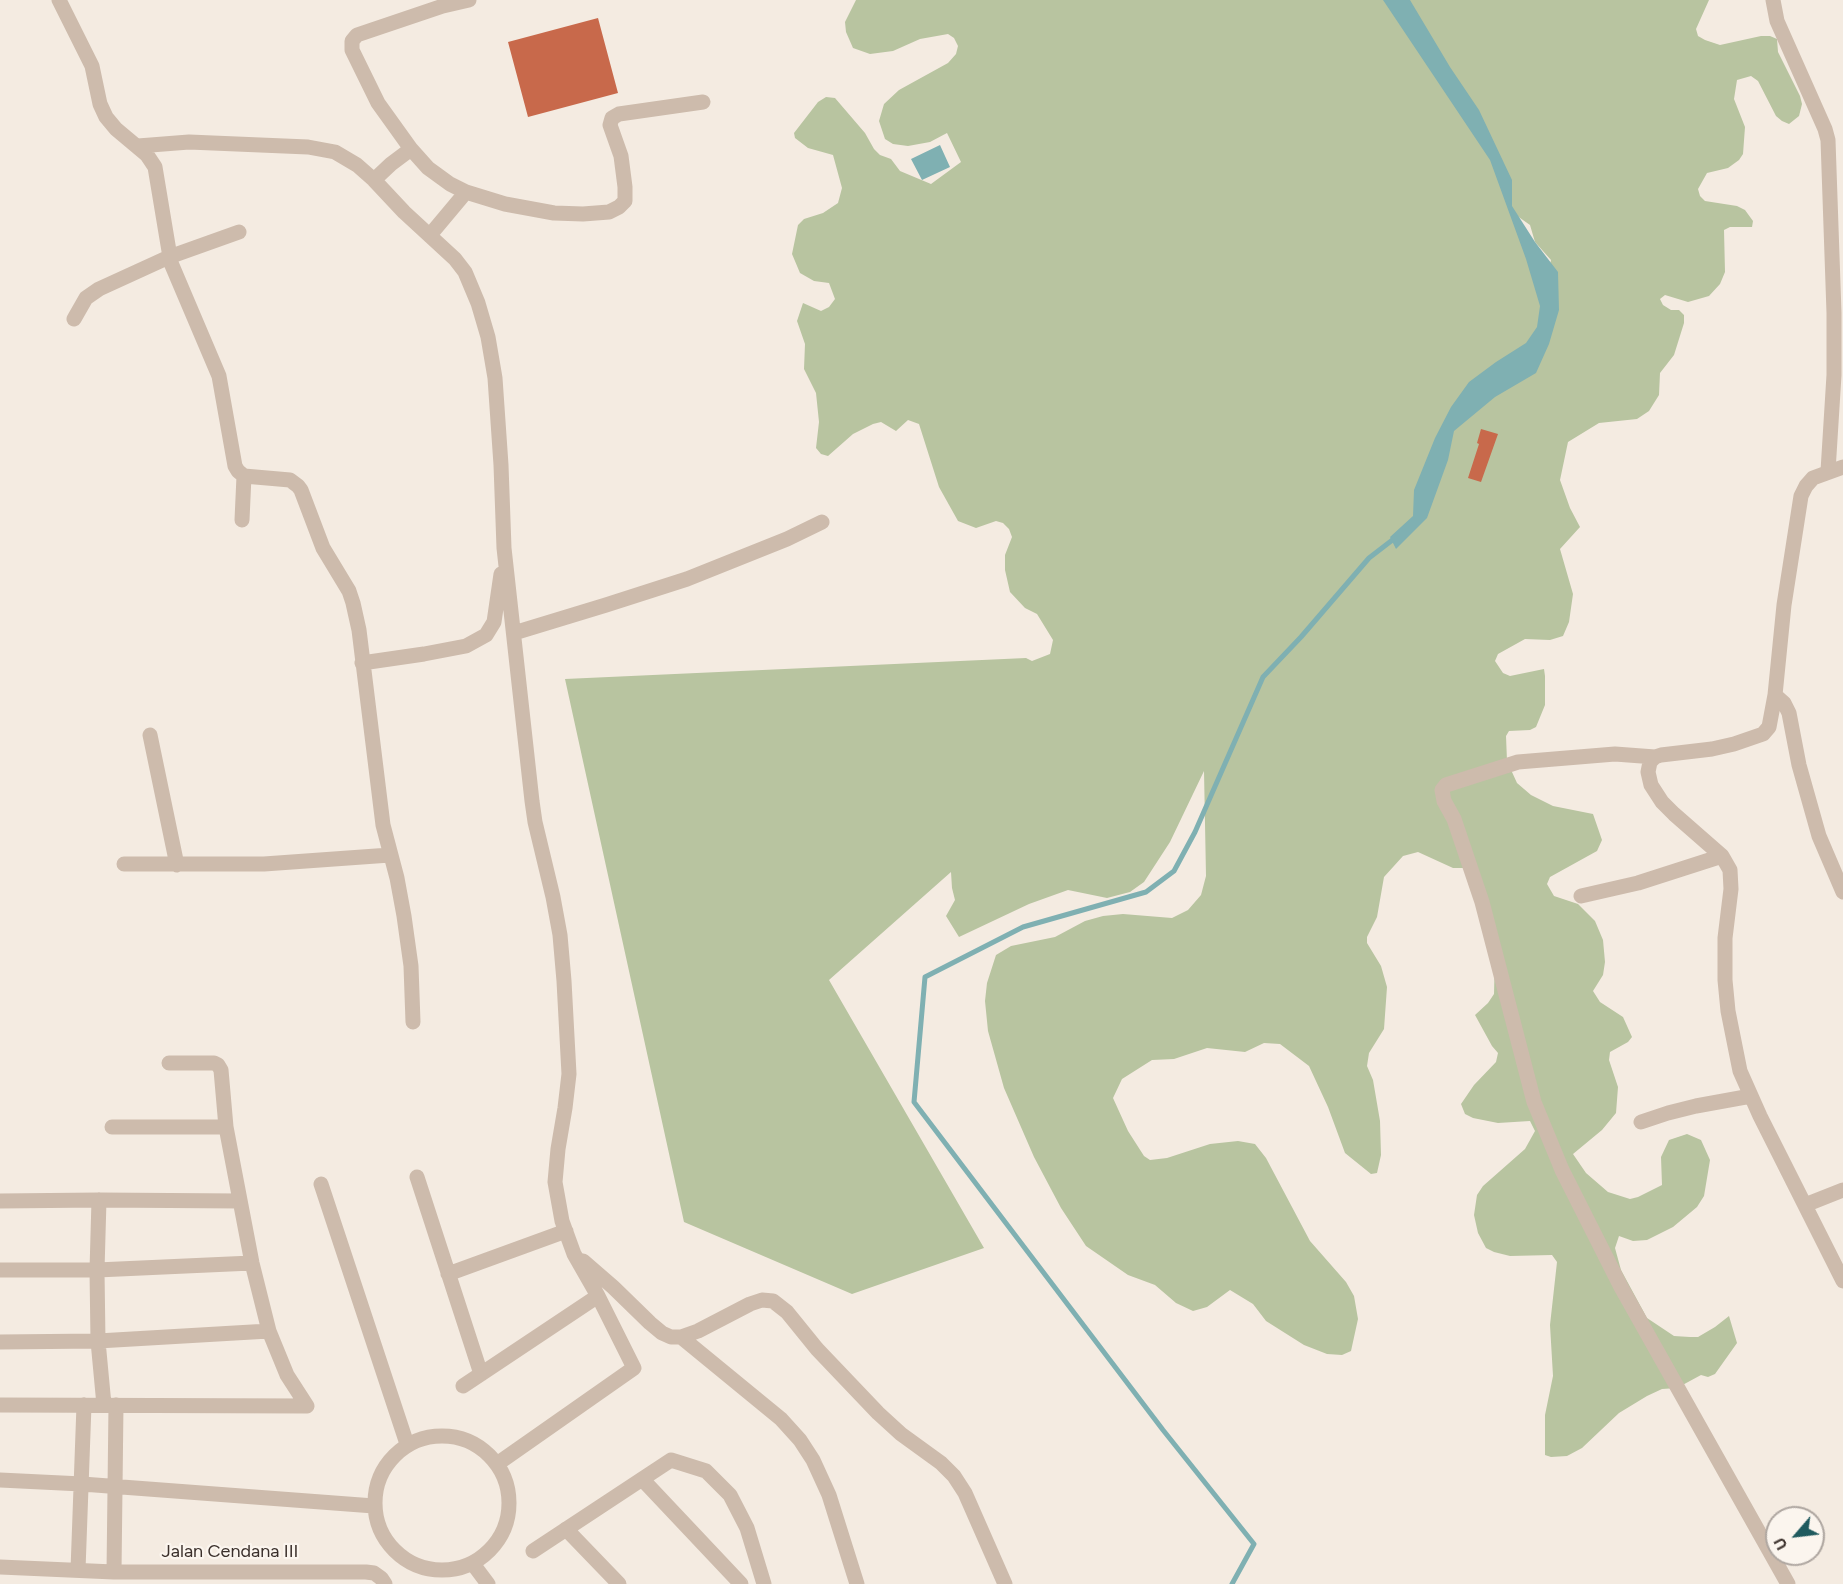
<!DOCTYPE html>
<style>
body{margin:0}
#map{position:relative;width:1843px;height:1584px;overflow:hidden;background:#f4ebe1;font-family:Figtree,sans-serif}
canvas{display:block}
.north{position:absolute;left:1765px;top:1506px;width:60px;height:60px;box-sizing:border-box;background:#fbf5ee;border:2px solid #aea6a0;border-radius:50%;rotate:242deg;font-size:16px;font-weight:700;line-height:24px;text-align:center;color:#3b302b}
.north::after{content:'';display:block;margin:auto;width:21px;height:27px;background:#1f5a5e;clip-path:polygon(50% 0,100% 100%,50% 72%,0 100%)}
</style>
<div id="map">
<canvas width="1843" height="1584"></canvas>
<div class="north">U</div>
</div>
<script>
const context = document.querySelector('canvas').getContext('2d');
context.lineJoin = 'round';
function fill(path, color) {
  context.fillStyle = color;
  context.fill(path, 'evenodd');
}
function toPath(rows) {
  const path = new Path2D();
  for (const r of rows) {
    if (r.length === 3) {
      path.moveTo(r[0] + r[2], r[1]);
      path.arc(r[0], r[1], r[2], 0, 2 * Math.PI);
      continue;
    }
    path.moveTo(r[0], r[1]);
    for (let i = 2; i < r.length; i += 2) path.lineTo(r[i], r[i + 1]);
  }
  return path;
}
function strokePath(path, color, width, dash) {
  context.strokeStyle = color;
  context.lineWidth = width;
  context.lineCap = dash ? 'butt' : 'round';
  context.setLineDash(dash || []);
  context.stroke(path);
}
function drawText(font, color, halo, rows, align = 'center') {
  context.font = font + ' Figtree,sans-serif';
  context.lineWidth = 4.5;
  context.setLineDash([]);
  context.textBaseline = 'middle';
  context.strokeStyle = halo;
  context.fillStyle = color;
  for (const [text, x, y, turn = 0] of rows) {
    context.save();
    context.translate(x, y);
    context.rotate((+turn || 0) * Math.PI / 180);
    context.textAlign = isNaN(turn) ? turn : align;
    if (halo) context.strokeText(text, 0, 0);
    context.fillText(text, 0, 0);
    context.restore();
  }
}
fill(toPath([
 [856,0,1709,0,1696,29,1698,36,1705,40,1720,45,1761,36,1770,36,1777,39,1778,52,1800,96,1802,104,1799,116,1789,124,1782,121,1776,116,1758,81,1751,76,1737,80,1734,99,1745,127,1743,154,1739,160,1728,168,1707,173,1698,189,1700,196,1705,201,1737,206,1745,210,1753,221,1752,227,1730,227,1724,230,1725,272,1720,284,1709,296,1688,302,1665,295,1660,299,1663,305,1671,310,1679,310,1684,315,1684,323,1674,355,1660,373,1659,395,1649,411,1637,419,1599,423,1568,442,1560,480,1570,508,1580,527,1560,549,1573,594,1569,622,1563,636,1550,640,1525,639,1498,654,1495,661,1503,673,1510,676,1544,669,1545,676,1545,705,1536,727,1530,730,1509,731,1506,736,1507,761,1517,783,1531,795,1553,806,1593,814,1602,840,1597,851,1550,877,1547,884,1554,896,1578,904,1595,921,1603,940,1605,962,1603,975,1593,991,1600,1002,1623,1017,1632,1037,1628,1042,1610,1052,1609,1060,1618,1087,1616,1113,1602,1130,1573,1154,1586,1173,1608,1192,1630,1199,1638,1197,1662,1185,1661,1157,1669,1140,1687,1134,1701,1140,1710,1160,1704,1196,1697,1207,1673,1227,1647,1240,1633,1241,1619,1236,1615,1248,1621,1270,1647,1318,1674,1336,1690,1337,1698,1337,1715,1327,1729,1316,1737,1343,1715,1374,1708,1377,1701,1375,1677,1388,1662,1389,1647,1396,1619,1413,1582,1448,1567,1456,1551,1457,1545,1455,1545,1415,1553,1376,1550,1325,1557,1262,1552,1255,1510,1256,1494,1252,1486,1248,1478,1233,1474,1215,1477,1195,1483,1186,1525,1149,1535,1131,1530,1121,1498,1123,1473,1118,1465,1114,1461,1104,1474,1085,1496,1062,1498,1053,1492,1046,1475,1015,1488,1003,1494,994,1495,954,1468,868,1453,868,1418,852,1403,856,1384,877,1377,917,1367,937,1367,943,1381,966,1387,987,1384,1029,1369,1053,1367,1066,1373,1080,1380,1121,1381,1155,1377,1173,1371,1174,1345,1153,1328,1107,1309,1066,1280,1044,1264,1043,1245,1052,1207,1048,1174,1059,1152,1060,1122,1079,1113,1098,1128,1131,1144,1156,1150,1160,1167,1158,1210,1144,1238,1141,1255,1144,1266,1158,1310,1241,1346,1282,1354,1296,1358,1319,1351,1351,1342,1355,1327,1354,1304,1345,1266,1321,1253,1304,1230,1290,1207,1307,1193,1311,1176,1303,1155,1285,1128,1275,1086,1246,1061,1208,1034,1157,1004,1088,988,1031,985,1001,987,983,996,955,1011,946,1055,937,1085,921,1103,916,1123,914,1172,918,1188,910,1201,895,1206,876,1204,771,1170,842,1144,882,1130,892,1107,898,1068,890,1029,904,959,937,946,916,955,900,952,888,951,872,829,980,984,1248,852,1294,684,1222,565,679,1026,658,1032,661,1050,654,1053,640,1037,614,1025,608,1010,592,1005,570,1005,555,1012,537,1009,529,1003,523,996,521,976,528,958,521,939,487,919,424,908,420,896,431,881,422,873,424,853,434,828,456,821,454,816,448,819,422,816,393,804,369,805,344,797,321,803,303,821,311,829,307,835,299,829,283,814,281,800,273,792,254,798,225,804,219,823,213,838,203,842,188,833,155,808,148,795,138,794,133,818,102,826,97,835,98,865,133,874,149,880,155,891,159,900,171,931,184,961,162,947,133,930,142,908,146,893,144,885,139,879,121,884,104,899,90,948,63,956,54,958,46,954,38,948,34,920,39,893,51,870,54,853,48,846,32,845,22],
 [1513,213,1530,225,1535,242,1551,260,1547,278]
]), '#b8c4a0');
fill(toPath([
 [1383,0,1410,0,1450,67,1479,110,1512,180,1512,206,1535,242,1558,272,1559,310,1549,344,1536,373,1495,397,1454,431,1448,460,1427,518,1396,549,1390,537,1413,516,1414,490,1435,438,1451,407,1469,382,1496,362,1526,343,1537,327,1540,306,1526,259,1490,160],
 [940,145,950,167,922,180,911,159]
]), '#7fb0b2');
strokePath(toPath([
 [1232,1584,1254,1544,1163,1430,914,1102,925,977,1023,927,1146,892,1174,871,1195,832,1263,677,1301,637,1369,558,1395,538]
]), '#7fb0b2', 5);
fill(toPath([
 [598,18,618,93,528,117,508,42],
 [1481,429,1498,434,1481,482,1468,478,1479,444,1477,443]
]), '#c8694b');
strokePath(toPath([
 [59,0,92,66,100,104,106,117,116,129,147,155,155,167,171,263,219,376,235,466,238,471,244,476,290,480,298,486,301,490,323,548,349,591,353,603,359,630,383,825,397,878,404,916,411,966,413,1022],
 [1773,0,1777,21,1825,129,1828,140,1834,313,1834,375,1828,471],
 [138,146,189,142,308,147,335,152,357,165,374,180,391,164,411,149,428,168,450,184,466,192,505,204,554,213,583,214,609,212,619,207,625,201,625,187,621,156,610,125,612,118,619,114,703,102],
 [411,149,378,103,352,50,352,41,357,35,443,6,469,0],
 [374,180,404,212,455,259,465,272,478,303,488,337,495,378,501,465,504,548,532,801,535,822,553,897,560,935,564,981,569,1074,565,1108,558,1149,555,1182,562,1221,574,1254,598,1296,634,1368,497,1464],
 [430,235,466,192],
 [74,319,86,298,99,289,169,257,239,232],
 [1843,467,1813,478,1806,486,1801,496,1784,605,1775,695,1769,727,1763,734,1734,744,1712,749,1661,755,1655,757,1650,762,1648,772,1651,785,1662,802,1674,814,1722,856,1730,870,1731,889,1725,938,1725,980,1728,1011,1740,1071,1760,1116,1843,1281],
 [242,520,244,476],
 [514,633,606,605,687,579,787,539,822,522],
 [362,663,424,654,466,646,486,635,494,622,501,574],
 [1775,695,1784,703,1789,713,1799,765,1819,836,1843,892],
 [150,735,177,865],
 [1655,757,1615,754,1518,762,1446,785,1442,790,1444,801,1454,819,1482,902,1534,1102,1562,1170,1621,1287,1788,1584],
 [124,864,264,864,390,855],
 [1581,896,1638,883,1722,856],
 [169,1063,214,1063,218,1065,221,1070,226,1127,252,1263,269,1331,287,1375,307,1406],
 [1641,1122,1668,1113,1696,1106,1751,1096],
 [112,1127,226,1127],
 [417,1177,481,1374],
 [321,1184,407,1444],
 [99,1200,97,1270,98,1341,104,1405],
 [0,1201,99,1200,240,1201],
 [1805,1205,1843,1190],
 [583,1261,613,1287,650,1323,662,1333,671,1337,681,1337,698,1331,750,1304,762,1300,773,1301,787,1312,817,1349,878,1413,901,1434,941,1463,954,1476,965,1493,1005,1584],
 [0,1270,97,1270,252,1263],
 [448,1274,566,1231],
 [681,1337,781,1419,800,1440,813,1460,829,1495,857,1584],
 [0,1342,98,1341,269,1331],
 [463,1386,598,1296],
 [0,1405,307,1406],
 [442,1503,67],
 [642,1479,741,1584],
 [0,1480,82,1484,374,1506],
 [566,1529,619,1584],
 [533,1551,671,1460,706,1471,730,1495,747,1528,764,1584],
 [473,1564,488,1584],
 [0,1567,114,1572,366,1572,374,1573,381,1578,385,1584],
 [78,1570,84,1405],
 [114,1572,116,1405]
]), '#cdbbac', 15);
drawText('18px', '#3b302b', '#fbf5ee', [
 ["Jalan Cendana III",230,1552]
]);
</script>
